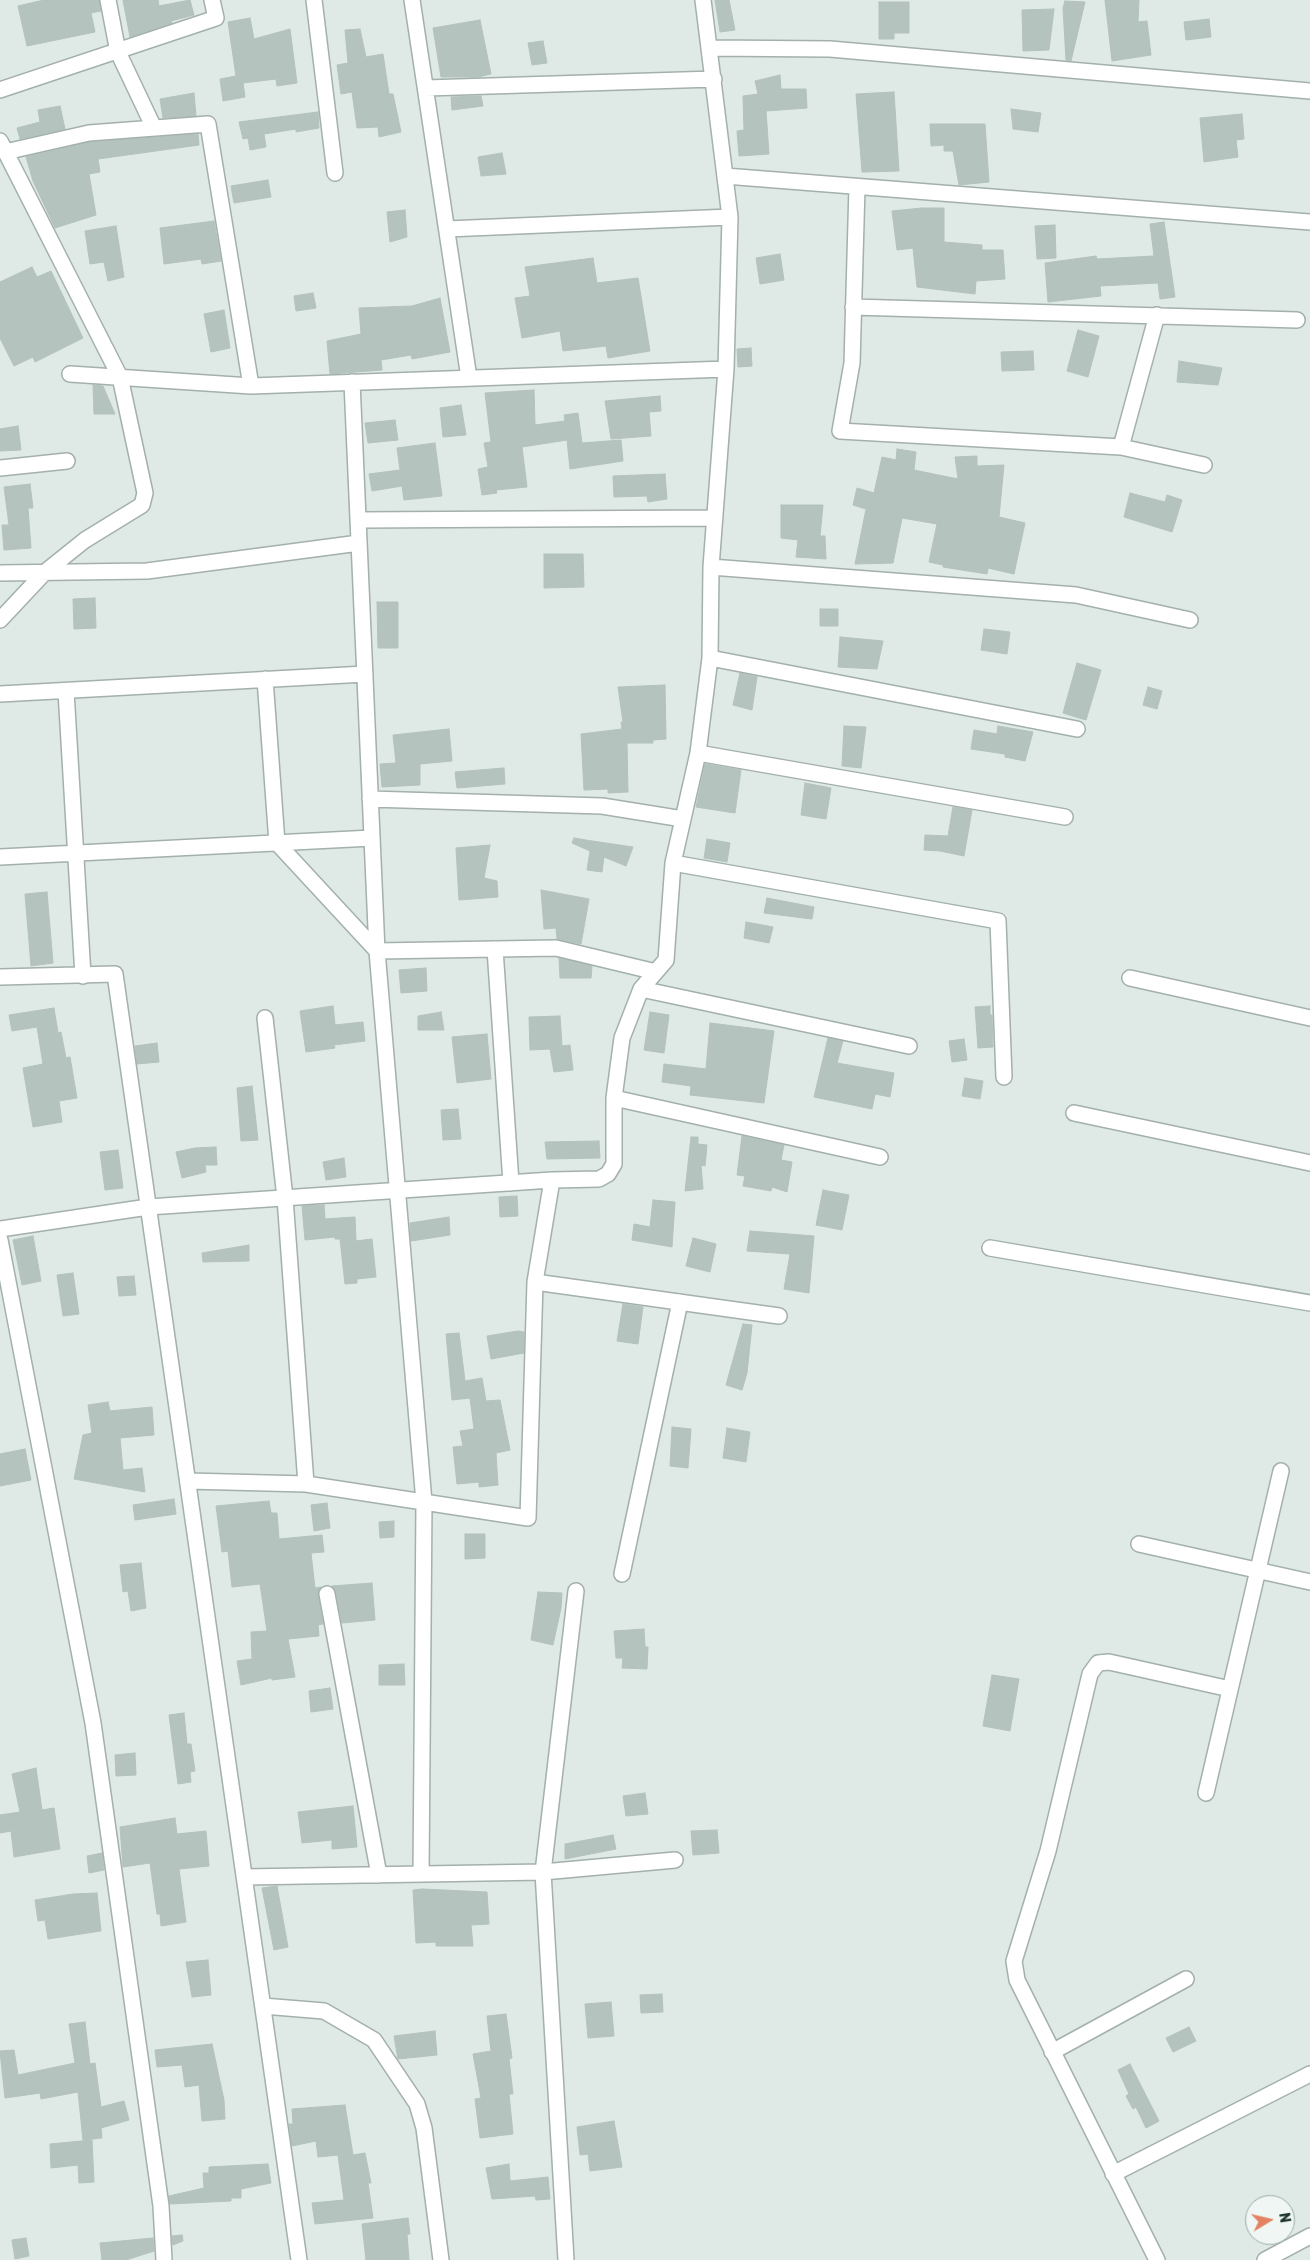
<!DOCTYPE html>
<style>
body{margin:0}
#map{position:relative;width:1310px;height:2260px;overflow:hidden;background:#dfe9e5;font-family:Rubik,sans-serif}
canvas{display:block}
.north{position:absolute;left:1245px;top:2195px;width:50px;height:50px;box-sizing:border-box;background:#eff6f3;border:1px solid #9daaa6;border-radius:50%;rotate:81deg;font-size:14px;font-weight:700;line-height:20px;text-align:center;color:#223732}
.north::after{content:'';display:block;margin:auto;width:18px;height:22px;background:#e38363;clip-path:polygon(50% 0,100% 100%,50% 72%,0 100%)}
</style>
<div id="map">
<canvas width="1310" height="2260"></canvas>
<div class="north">N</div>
</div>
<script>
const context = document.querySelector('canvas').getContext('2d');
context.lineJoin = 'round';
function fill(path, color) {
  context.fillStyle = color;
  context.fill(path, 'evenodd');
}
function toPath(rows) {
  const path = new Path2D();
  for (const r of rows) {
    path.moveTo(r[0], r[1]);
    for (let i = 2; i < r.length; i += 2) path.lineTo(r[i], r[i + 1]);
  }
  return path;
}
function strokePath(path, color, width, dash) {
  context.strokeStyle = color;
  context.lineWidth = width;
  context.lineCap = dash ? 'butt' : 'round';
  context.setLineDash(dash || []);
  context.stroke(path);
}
const building = toPath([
 [44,0,99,0,101,11,91,13,95,32,27,46,18,6,44,0],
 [123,0,158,0,159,6,190,0,194,15,171,21,172,23,130,37,123,0],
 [715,0,729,0,735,30,720,32,715,0],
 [1105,0,1139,0,1138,22,1147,21,1151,55,1112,61,1105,0],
 [1065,1,1085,2,1071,61,1066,60,1063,8,1065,1],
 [879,2,909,2,909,33,894,33,894,39,879,39,879,2],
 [1054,9,1049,50,1023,51,1022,10,1054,9],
 [250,18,254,39,290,29,297,83,277,86,276,79,243,83,245,97,223,101,220,79,236,76,228,22,250,18],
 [1209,19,1211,37,1186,40,1184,22,1209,19],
 [480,20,491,74,478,77,441,77,433,28,480,20],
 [360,29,366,57,383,54,389,94,393,94,401,132,379,137,378,127,357,128,352,92,341,94,337,65,348,63,345,30,360,29],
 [543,41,547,63,532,65,528,43,543,41],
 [780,75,781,89,806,89,807,108,766,111,769,154,739,156,737,131,744,130,743,96,758,94,755,81,780,75],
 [894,92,899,171,862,172,856,94,894,92],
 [194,93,196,116,163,118,160,99,194,93],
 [481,96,483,106,452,110,451,97,481,96],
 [60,106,65,129,20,139,17,128,40,122,38,110,60,106],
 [1011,109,1041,113,1038,132,1013,129,1011,109],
 [318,112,319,128,296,132,296,129,264,134,266,147,250,150,248,138,243,139,239,122,318,112],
 [1242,114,1244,139,1236,140,1238,157,1204,162,1200,118,1242,114],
 [930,124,985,124,989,182,959,185,953,151,944,151,944,145,931,146,930,124],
 [198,134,199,145,98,159,100,172,89,174,96,215,55,228,33,181,26,157,90,142,198,134],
 [502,153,506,174,481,176,478,157,502,153],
 [268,180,271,197,234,203,231,186,268,180],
 [922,208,944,208,944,242,982,245,982,250,1003,250,1005,279,976,281,975,294,917,287,913,248,897,250,892,211,922,208],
 [405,210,407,237,390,242,387,212,405,210],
 [214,221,221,261,202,264,201,259,164,264,160,228,214,221],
 [1164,222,1175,297,1160,299,1158,283,1100,286,1101,296,1048,302,1045,263,1096,256,1097,259,1154,256,1150,224,1164,222],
 [1055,225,1056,258,1037,259,1035,226,1055,225],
 [116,226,124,277,108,281,104,262,90,264,85,231,116,226],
 [780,254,784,280,760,284,756,258,780,254],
 [593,258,597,283,638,278,650,351,608,358,606,346,563,351,560,331,522,338,515,298,530,296,525,267,593,258],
 [32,267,37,277,51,271,83,338,35,362,33,357,14,366,0,338,0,282,32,267],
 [313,293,316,308,296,311,294,296,313,293],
 [440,298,450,352,412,359,411,355,381,360,382,370,330,374,327,341,361,334,359,308,412,306,440,298],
 [224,310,230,348,211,352,204,314,224,310],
 [1078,330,1099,336,1088,377,1067,371,1078,330],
 [751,348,752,366,738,367,737,349,751,348],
 [1033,351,1034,370,1002,371,1001,352,1033,351],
 [1179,361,1222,368,1218,385,1177,382,1179,361],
 [93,385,103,386,115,414,94,414,93,385],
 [534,390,535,425,565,421,564,415,578,413,582,443,621,440,623,461,570,469,567,440,522,447,527,487,496,490,497,493,482,495,478,469,488,467,484,443,491,442,485,393,534,390],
 [660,396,661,411,649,412,651,436,611,439,605,401,660,396],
 [461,405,466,435,443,437,440,408,461,405],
 [395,420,398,440,368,443,365,423,395,420],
 [18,426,21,450,0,451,0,429,18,426],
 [435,443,442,496,404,500,402,486,372,491,369,474,400,470,397,448,435,443],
 [897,449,916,452,914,470,958,479,955,457,977,456,977,466,1004,465,999,517,1025,523,1014,574,988,568,987,574,943,567,943,565,929,562,937,524,902,518,893,563,855,564,866,509,853,505,857,488,874,493,882,457,896,460,897,449],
 [665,474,667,499,648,502,647,496,614,497,613,476,665,474],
 [30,484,33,508,28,508,31,548,4,550,2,525,9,525,4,487,30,484],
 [1130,493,1165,502,1167,495,1182,500,1172,532,1124,517,1130,493],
 [781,505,823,505,820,536,825,536,826,559,796,557,798,540,781,538,781,505],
 [544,554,583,554,584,587,544,588,544,554],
 [95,598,96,628,74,629,73,599,95,598],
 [377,602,398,602,398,648,378,648,377,602],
 [820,609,838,609,838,626,820,626,820,609],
 [984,629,1010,632,1007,654,981,650,984,629],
 [840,637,883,641,877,669,838,667,840,637],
 [1077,663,1101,670,1086,720,1063,713,1077,663],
 [740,673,757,677,752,710,733,705,740,673],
 [665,685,666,739,653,740,653,743,627,743,628,792,608,793,608,789,584,790,581,734,622,729,621,722,623,722,618,687,665,685],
 [1148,687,1162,691,1157,709,1143,705,1148,687],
 [844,726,866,727,861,768,842,766,844,726],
 [998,726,1033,732,1025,761,1005,757,1005,754,971,749,974,730,997,734,998,726],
 [449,729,452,761,420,764,420,785,382,787,380,764,396,763,393,735,449,729],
 [705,764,741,770,735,813,696,807,705,764],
 [504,768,505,784,457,788,455,772,504,768],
 [805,783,831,788,826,819,801,815,805,783],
 [953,807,972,810,964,856,940,851,924,850,925,835,948,836,953,807],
 [574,838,592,841,633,847,626,866,604,857,602,872,587,870,590,851,572,843,574,838],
 [707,839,730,843,727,862,704,858,707,839],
 [490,845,484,878,497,881,498,897,459,900,456,848,490,845],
 [541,890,589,899,581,944,557,939,556,928,544,929,541,890],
 [47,892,53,963,31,966,25,894,47,892],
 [767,898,814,907,812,919,764,913,767,898],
 [746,922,773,927,769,943,744,938,746,922],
 [559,958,592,966,591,978,560,978,559,958],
 [426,968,427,991,401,993,399,970,426,968],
 [333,1006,335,1025,363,1022,365,1041,334,1045,335,1048,306,1052,300,1011,333,1006],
 [990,1006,990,1015,992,1015,993,1047,978,1048,975,1007,990,1006],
 [54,1008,58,1033,61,1032,66,1058,70,1057,77,1098,59,1101,62,1122,33,1127,23,1068,43,1064,37,1027,12,1031,9,1015,54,1008],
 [441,1012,444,1030,418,1030,418,1016,441,1012],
 [650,1012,669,1015,664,1053,644,1050,650,1012],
 [560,1016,562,1046,570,1045,573,1070,554,1072,550,1049,530,1050,529,1017,560,1016],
 [710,1023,774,1031,764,1103,690,1095,691,1086,662,1082,664,1064,706,1069,710,1023],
 [487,1034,491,1079,457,1083,452,1037,487,1034],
 [828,1038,843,1041,837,1063,894,1073,890,1097,875,1094,872,1109,814,1097,828,1038],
 [964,1039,967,1060,952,1062,949,1041,964,1039],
 [157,1043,159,1062,137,1064,135,1046,157,1043],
 [965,1078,983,1081,980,1099,962,1096,965,1078],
 [252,1086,258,1140,241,1141,237,1088,252,1086],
 [458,1109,461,1139,443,1140,441,1110,458,1109],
 [742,1136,784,1145,781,1160,792,1162,787,1192,772,1187,771,1191,743,1186,745,1176,737,1175,742,1136],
 [691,1137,698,1137,698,1144,707,1145,705,1166,701,1165,703,1189,685,1191,691,1137],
 [599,1141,600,1158,547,1159,545,1142,599,1141],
 [216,1147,217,1165,205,1165,206,1172,182,1178,176,1152,195,1148,216,1147],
 [118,1150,123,1188,105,1190,100,1152,118,1150],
 [344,1158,346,1177,326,1180,323,1162,344,1158],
 [823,1190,849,1195,842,1230,816,1225,823,1190],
 [517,1196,518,1216,500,1217,499,1197,517,1196],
 [653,1200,675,1202,672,1247,632,1240,634,1224,650,1227,653,1200],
 [324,1205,325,1219,355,1217,356,1241,372,1239,376,1277,357,1279,357,1283,345,1284,340,1239,335,1239,335,1237,305,1240,302,1206,324,1205],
 [449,1217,450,1235,411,1241,410,1223,449,1217],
 [750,1231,814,1236,809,1293,784,1289,790,1254,747,1251,750,1231],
 [33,1236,41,1281,22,1285,13,1240,33,1236],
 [693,1238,716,1244,710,1272,686,1266,693,1238],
 [249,1245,249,1261,203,1262,202,1253,249,1245],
 [73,1273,79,1314,63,1316,57,1275,73,1273],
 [134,1276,136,1295,119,1296,117,1277,134,1276],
 [623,1304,643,1307,638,1344,617,1341,623,1304],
 [743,1324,752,1325,747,1373,742,1390,726,1385,743,1324],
 [518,1331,524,1332,524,1353,491,1359,487,1336,518,1331],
 [459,1333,465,1381,482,1378,486,1401,500,1400,510,1450,496,1453,498,1485,479,1487,479,1482,457,1484,453,1447,463,1446,460,1431,474,1429,470,1398,452,1400,446,1334,459,1333],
 [108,1402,110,1411,152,1407,154,1435,120,1438,123,1470,142,1468,145,1492,74,1479,83,1435,92,1433,88,1405,108,1402],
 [672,1427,691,1429,688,1468,670,1466,672,1427],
 [727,1428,750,1432,746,1462,723,1458,727,1428],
 [25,1449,31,1480,0,1486,0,1454,25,1449],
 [174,1499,176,1514,135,1520,133,1505,174,1499],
 [269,1501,271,1513,277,1513,279,1539,322,1535,324,1552,311,1553,315,1588,321,1587,318,1595,323,1624,318,1625,319,1636,288,1639,295,1677,272,1680,272,1678,241,1685,237,1661,252,1659,251,1632,267,1631,260,1584,232,1587,228,1551,222,1552,216,1506,269,1501],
 [327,1503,330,1528,314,1531,311,1505,327,1503],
 [394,1521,394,1537,380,1538,379,1522,394,1521],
 [465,1534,485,1534,485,1558,465,1559,465,1534],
 [141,1563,146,1608,131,1611,128,1591,123,1592,120,1565,141,1563],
 [372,1583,375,1620,342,1623,336,1592,332,1586,372,1583],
 [538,1592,562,1593,561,1608,553,1645,531,1640,538,1592],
 [644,1629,645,1647,648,1647,647,1669,622,1668,623,1658,616,1658,614,1631,644,1629],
 [404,1664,405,1685,379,1685,379,1665,404,1664],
 [992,1675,1019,1679,1010,1731,983,1726,992,1675],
 [330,1688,333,1709,311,1712,309,1691,330,1688],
 [184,1713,187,1744,191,1744,195,1771,190,1772,191,1782,178,1784,169,1715,184,1713],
 [135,1753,136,1775,116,1776,115,1755,135,1753],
 [36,1768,42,1810,54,1808,60,1849,14,1857,11,1831,0,1833,0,1815,20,1812,12,1774,36,1768],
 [645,1793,648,1814,626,1816,623,1796,645,1793],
 [353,1806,357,1847,332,1849,332,1840,302,1843,298,1812,353,1806],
 [175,1818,177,1834,206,1831,209,1866,179,1869,186,1922,161,1926,160,1914,157,1914,150,1863,123,1867,120,1827,175,1818],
 [717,1830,719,1853,693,1855,691,1831,717,1830],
 [613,1835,616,1849,565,1859,565,1844,613,1835],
 [102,1853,104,1870,89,1873,87,1856,102,1853],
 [277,1886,288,1947,274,1950,262,1888,277,1886],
 [422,1889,487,1892,489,1924,471,1925,473,1946,436,1946,436,1942,416,1943,413,1890,422,1889],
 [97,1893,101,1931,48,1939,45,1920,38,1921,35,1900,73,1894,97,1893],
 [208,1960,211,1995,192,1997,186,1962,208,1960],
 [662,1994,663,2012,641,2013,640,1995,662,1994],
 [611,2002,614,2036,588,2038,585,2004,611,2002],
 [506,2014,512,2058,509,2059,513,2094,509,2094,513,2134,480,2138,475,2099,481,2098,473,2054,491,2051,487,2016,506,2014],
 [85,2022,90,2064,95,2063,101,2107,124,2101,129,2120,101,2128,102,2138,83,2140,78,2092,41,2099,40,2093,5,2098,0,2051,14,2050,18,2075,75,2063,69,2024,85,2022],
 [1189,2027,1196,2041,1173,2052,1166,2038,1189,2027],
 [435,2031,437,2055,398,2059,394,2036,435,2031],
 [212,2044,224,2100,225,2119,202,2121,199,2085,185,2087,182,2065,157,2067,155,2050,212,2044],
 [1130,2064,1159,2121,1146,2128,1136,2107,1133,2109,1126,2096,1129,2094,1118,2070,1130,2064],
 [345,2105,353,2155,365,2153,371,2183,368,2183,373,2218,315,2224,312,2203,344,2200,338,2155,318,2157,316,2141,292,2146,289,2124,293,2124,292,2109,345,2105],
 [614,2121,622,2167,590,2171,588,2154,580,2155,577,2127,614,2121],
 [92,2140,94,2182,79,2183,78,2165,51,2168,50,2144,92,2140],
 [268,2164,271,2183,241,2189,241,2198,231,2198,231,2201,170,2204,169,2196,204,2188,203,2173,209,2173,209,2167,268,2164],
 [509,2164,510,2181,548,2177,550,2199,536,2200,535,2196,492,2199,486,2168,509,2164],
 [408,2218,410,2234,407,2234,409,2260,366,2260,362,2224,408,2218],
 [182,2235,183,2241,173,2245,172,2236,182,2235],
 [26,2238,29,2256,15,2259,12,2240,26,2238],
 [153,2238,154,2251,126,2260,102,2260,100,2243,153,2238]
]);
fill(building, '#b5c3be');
strokePath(building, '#b3c2bc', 1);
const minor = toPath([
 [108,0,118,52,154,128],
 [314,0,335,173],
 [412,0,469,378],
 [710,48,830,49,1310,91],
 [426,88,714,79],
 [0,90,216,18,212,0],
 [0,141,120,377,145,493,142,505,85,540,45,572,0,620],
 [5,152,89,133,208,124,251,386],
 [725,176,1310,222],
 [857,187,852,363,840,431,1121,447,1204,465],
 [447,229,730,217],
 [853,307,1297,320],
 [70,374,251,386,726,369],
 [352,382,377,951,424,1502,421,1874],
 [1121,447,1157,315],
 [0,468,67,461],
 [358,520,715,518],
 [711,567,1076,595,1190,620],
 [0,573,147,571,359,543],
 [710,658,1077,729],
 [265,679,277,843,377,951,556,948,656,972],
 [66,691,83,976],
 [0,694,365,674],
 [698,753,1065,817],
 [370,799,602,806,683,819],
 [0,857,372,838],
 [673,863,998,921,1004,1077],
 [495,949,511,1183],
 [0,977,115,974,299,2260],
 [1130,978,1310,1018],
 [641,989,909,1046],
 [265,1018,285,1198,306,1484],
 [614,1098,880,1157],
 [1074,1113,1310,1163],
 [0,1229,148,1207,552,1180,599,1179,608,1174,614,1164,614,1098,622,1038,641,989,666,960,673,863,698,753,710,658,711,567,726,369,730,217,703,0],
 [0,1240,93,1723,161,2206,164,2260],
 [990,1248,1310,1303],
 [535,1282,779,1316],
 [188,1481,306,1484,528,1518,535,1282,552,1180],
 [1139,1544,1310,1582],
 [622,1574,680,1302],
 [327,1594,379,1875],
 [1206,1793,1281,1471],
 [244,1877,543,1872,675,1860],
 [263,2006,324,2011,374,2040,417,2104,424,2128,441,2260],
 [1052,2052,1186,1979],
 [1113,2174,1310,2074],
 [566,2260,543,1872,576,1591],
 [1157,2260,1017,1980,1014,1961,1048,1851,1090,1674,1098,1663,1109,1662,1230,1689],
 [1265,2260,1310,2236]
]);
strokePath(minor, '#a3b0ac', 18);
strokePath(minor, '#fff', 15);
</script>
